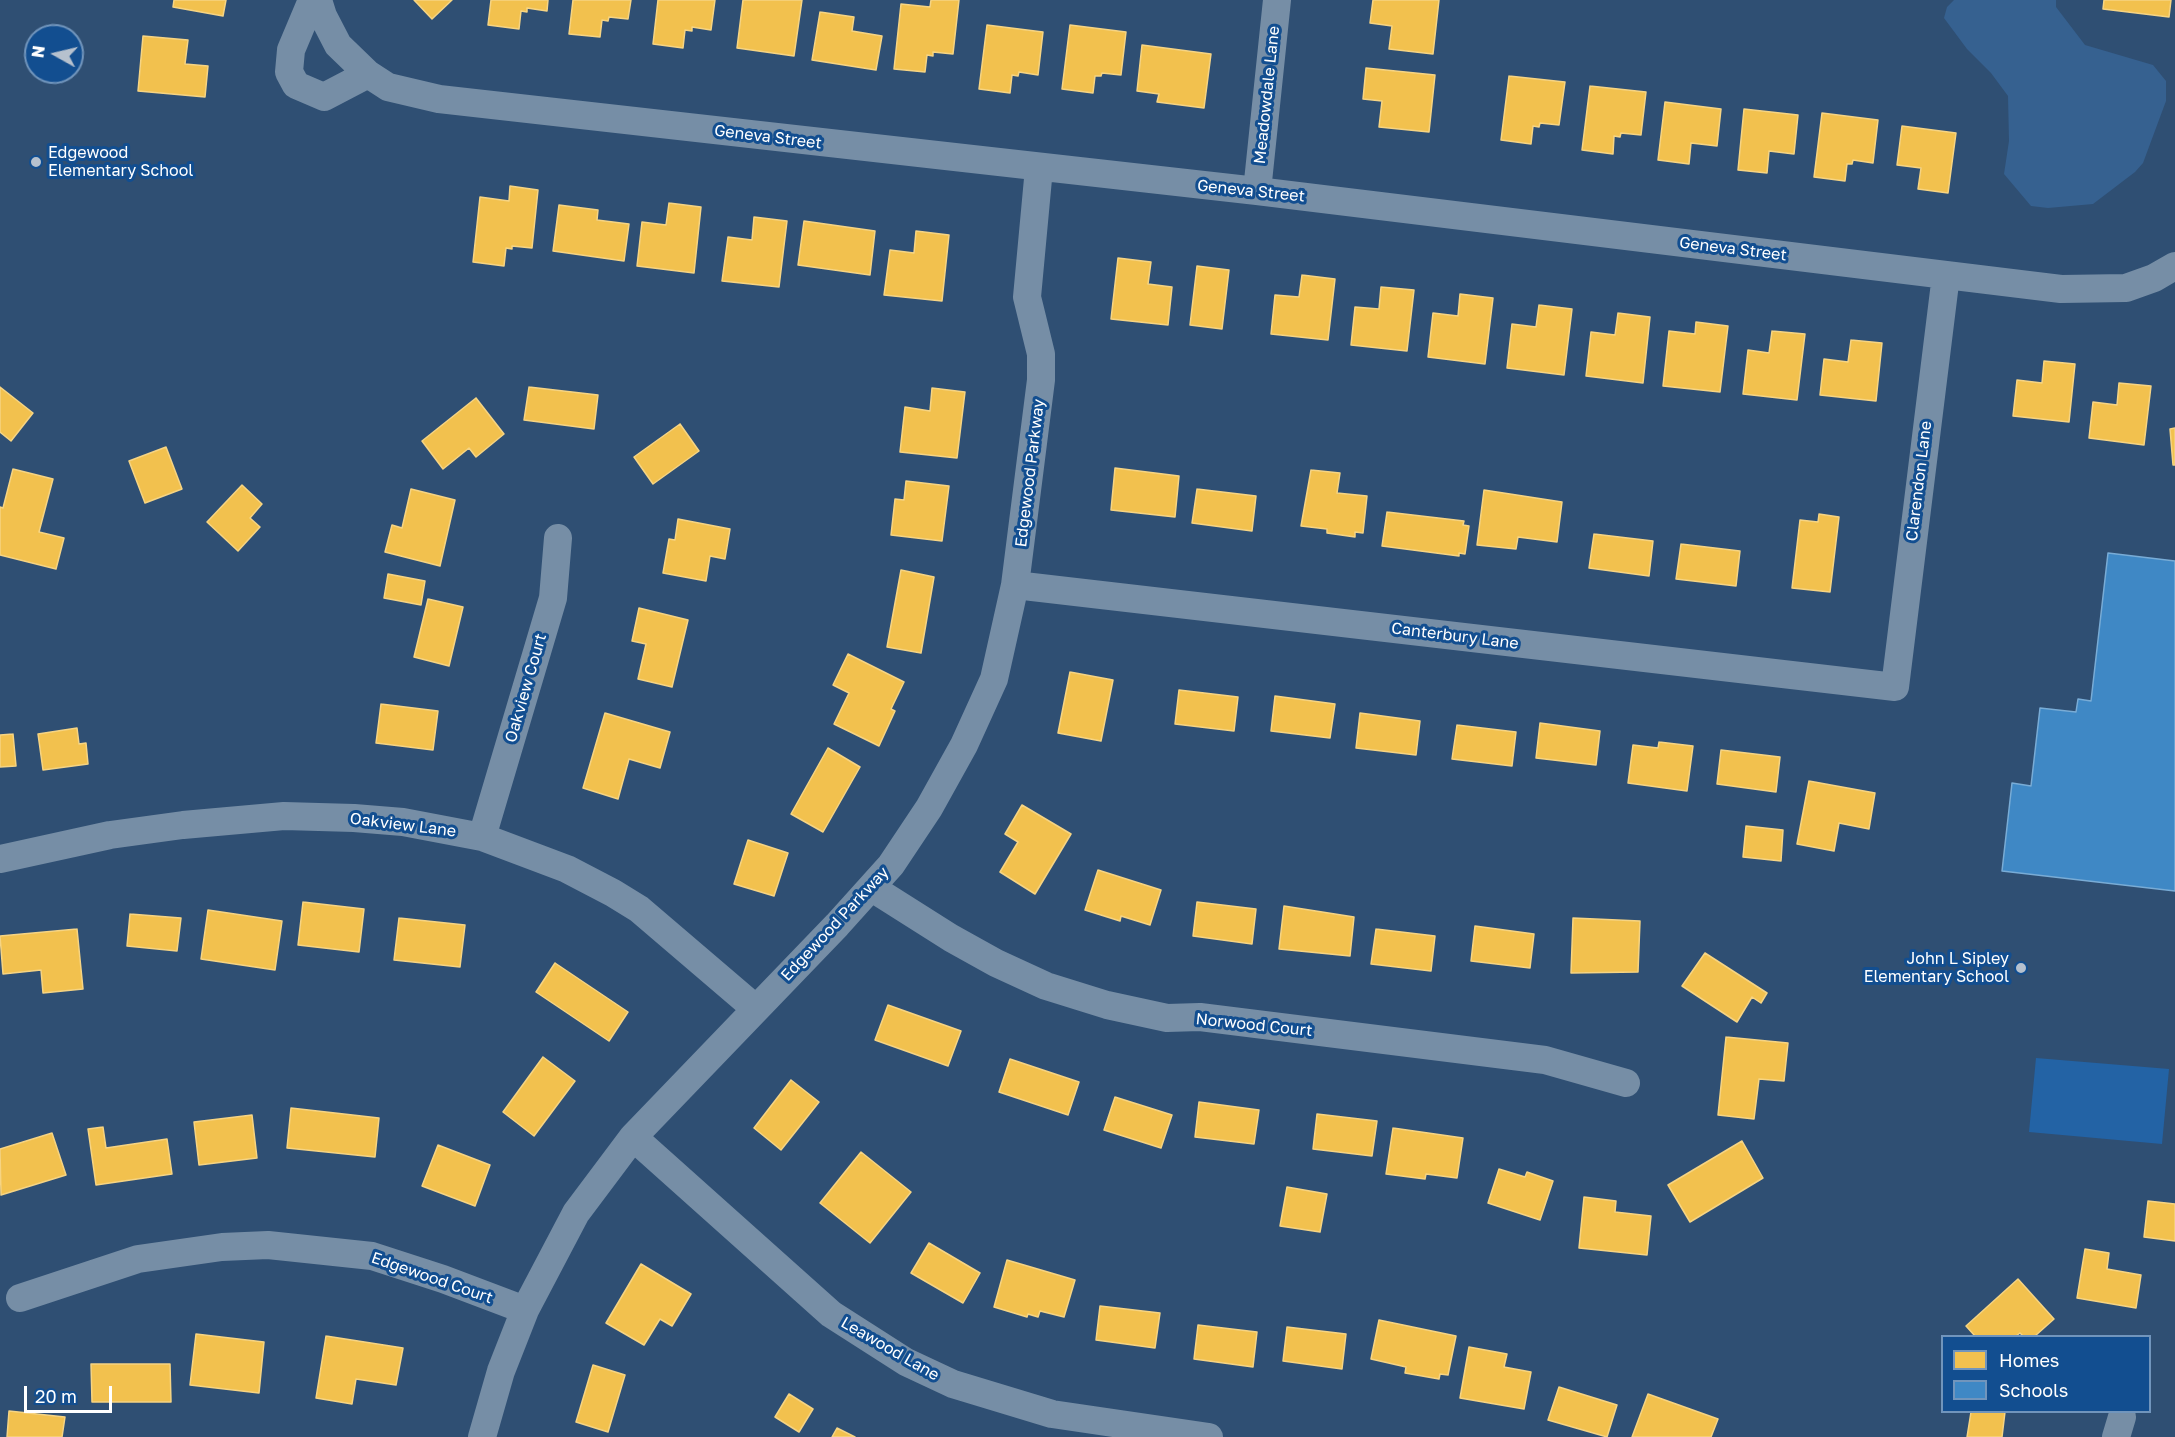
<!DOCTYPE html>
<style>
body{margin:0}
#map{position:relative;width:2175px;height:1437px;overflow:hidden;background:#2f4f73;font-family:"Golos Text",sans-serif}
canvas{display:block}
.legend{position:absolute;left:1941px;top:1335px;width:210px;height:78px;box-sizing:border-box;background:#124e90;border:2px solid #7195bc;margin:0;padding:8px 10px;list-style:none;font-size:18px;color:#fff}
.legend li{display:flex;align-items:center;gap:12px;height:30px}
.legend b{width:30px;border:2px solid #7195bc}
.north{position:absolute;left:24px;top:24px;width:60px;height:60px;box-sizing:border-box;background:#124e90;border:2px solid #7195bc;border-radius:50%;rotate:278deg;font-size:16px;font-weight:700;line-height:24px;text-align:center;color:#fff}
.north::after{content:'';display:block;margin:auto;width:21px;height:27px;background:#b6c1ce;clip-path:polygon(50% 0,100% 100%,50% 72%,0 100%)}
.scale{position:absolute;left:24px;top:1386px;width:88px;height:27px;box-sizing:border-box;border:3px solid #fff;border-top:0;padding-left:8px;font-size:18px;line-height:21px;white-space:nowrap;color:#fff;-webkit-text-stroke:4px #124e90;paint-order:stroke}
</style>
<div id="map">
<canvas width="2175" height="1437"></canvas>
<ul class="legend">
<li><b style="height:16px;background:#f2c14e"></b>Homes</li>
<li><b style="height:16px;background:#3f88c5"></b>Schools</li>
</ul>
<div class="north">N</div>
<div class="scale">20 m</div>
</div>
<script>
const context = document.querySelector('canvas').getContext('2d');
context.lineJoin = 'round';
function fill(path, color) {
  context.fillStyle = color;
  context.fill(path, 'evenodd');
}
function toPath(rows) {
  const path = new Path2D();
  for (const r of rows) {
    path.moveTo(r[0], r[1]);
    for (let i = 2; i < r.length; i += 2) path.lineTo(r[i], r[i + 1]);
  }
  return path;
}
function strokePath(path, color, width, dash) {
  context.strokeStyle = color;
  context.lineWidth = width;
  context.lineCap = dash ? 'butt' : 'round';
  context.setLineDash(dash || []);
  context.stroke(path);
}
function drawText(font, color, halo, rows, align = 'center') {
  context.font = font + ' "Golos Text",sans-serif';
  context.lineWidth = 6;
  context.setLineDash([]);
  context.textBaseline = 'middle';
  context.strokeStyle = halo;
  context.fillStyle = color;
  for (const [text, x, y, turn = 0] of rows) {
    context.save();
    context.translate(x, y);
    context.rotate((+turn || 0) * Math.PI / 180);
    context.textAlign = isNaN(turn) ? turn : align;
    if (halo) context.strokeText(text, 0, 0);
    context.fillText(text, 0, 0);
    context.restore();
  }
}
fill(toPath([
 [2036,1058,2169,1069,2162,1144,2029,1132]
]), '#2363a5');
fill(toPath([
 [1954,0,2056,0,2056,7,2085,45,2153,65,2166,81,2166,101,2143,163,2135,172,2093,204,2048,208,2031,206,2004,174,2009,141,2008,96,1991,73,1967,49,1944,18,1947,7]
]), '#366190');
const homes = toPath([
 [174,0,226,0,223,16,173,7,174,0],
 [414,0,452,0,432,19,414,0],
 [491,0,548,0,547,11,527,8,527,12,521,11,519,29,488,25,491,0],
 [573,0,631,0,628,19,609,17,608,21,602,20,600,37,569,34,573,0],
 [658,0,715,0,711,30,692,27,692,31,685,30,683,48,653,44,658,0],
 [743,0,802,0,794,56,737,48,743,0],
 [931,0,959,0,953,54,933,52,933,56,927,55,925,72,894,69,901,4,930,7,931,0],
 [1373,0,1439,0,1433,54,1389,49,1392,26,1370,23,1373,0],
 [2104,0,2171,0,2169,17,2103,9,2104,0],
 [820,12,854,17,852,31,882,36,876,70,812,60,820,12],
 [987,25,1043,32,1038,75,1019,72,1018,76,1012,75,1010,93,979,89,987,25],
 [1070,25,1126,32,1121,75,1102,73,1101,76,1095,76,1093,93,1062,89,1070,25],
 [143,36,188,40,185,64,208,66,205,97,138,91,143,36],
 [1142,45,1211,54,1204,108,1157,102,1159,94,1137,91,1142,45],
 [1366,68,1435,75,1429,132,1379,127,1382,101,1363,99,1366,68],
 [1509,76,1565,82,1559,125,1540,123,1539,127,1533,126,1531,144,1501,140,1509,76],
 [1590,86,1646,92,1641,135,1621,133,1620,137,1614,136,1613,154,1582,150,1590,86],
 [1665,102,1721,109,1717,146,1691,143,1689,164,1658,160,1665,102],
 [1744,109,1798,115,1794,154,1769,151,1767,173,1738,170,1744,109],
 [1822,113,1878,120,1873,163,1853,160,1852,164,1847,164,1845,181,1814,177,1822,113],
 [1902,126,1956,133,1948,193,1918,189,1921,168,1897,165,1902,126],
 [510,186,538,190,532,248,512,246,512,249,506,248,504,266,473,262,480,197,509,201,510,186],
 [669,203,701,207,694,273,637,266,642,222,666,225,669,203],
 [559,205,598,210,597,220,629,224,624,261,553,251,559,205],
 [754,217,787,221,779,287,722,281,728,237,752,240,754,217],
 [804,221,875,231,870,275,798,265,804,221],
 [916,231,949,235,942,301,884,295,890,250,914,253,916,231],
 [1118,258,1151,262,1148,284,1172,287,1168,325,1111,319,1118,258],
 [1197,266,1229,270,1222,329,1190,325,1197,266],
 [1302,275,1335,279,1328,340,1271,334,1275,295,1299,297,1302,275],
 [1381,287,1414,290,1407,351,1351,345,1355,307,1379,309,1381,287],
 [1460,294,1493,298,1485,364,1428,357,1433,313,1458,316,1460,294],
 [1539,305,1572,309,1564,375,1507,368,1512,324,1536,327,1539,305],
 [1618,313,1650,317,1643,383,1586,376,1591,332,1615,335,1618,313],
 [1696,322,1728,326,1720,392,1663,386,1669,331,1695,334,1696,322],
 [1772,331,1805,334,1797,400,1743,394,1748,350,1769,353,1772,331],
 [1851,340,1882,343,1876,401,1820,395,1824,359,1848,362,1851,340],
 [2044,361,2075,364,2069,422,2013,416,2017,380,2042,383,2044,361],
 [2119,383,2151,386,2144,445,2089,438,2093,402,2117,405,2119,383],
 [0,387,33,413,11,441,0,432,0,387],
 [529,387,598,395,594,429,524,420,529,387],
 [932,388,965,392,957,458,900,452,905,407,930,411,932,388],
 [476,398,504,434,476,457,469,448,443,469,422,441,476,398],
 [680,424,699,451,653,484,634,457,680,424],
 [2175,428,2175,465,2173,465,2170,429,2175,428],
 [166,447,182,489,145,503,129,461,166,447],
 [1115,468,1179,476,1175,517,1111,510,1115,468],
 [13,469,53,479,39,532,64,538,56,569,0,555,0,507,3,508,13,469],
 [1311,470,1340,473,1337,493,1367,496,1363,533,1355,532,1355,537,1327,533,1327,529,1301,526,1311,470],
 [906,481,949,486,942,541,891,535,895,499,904,500,906,481],
 [242,485,262,504,250,518,260,527,238,551,207,522,242,485],
 [411,489,455,500,440,566,385,552,392,525,402,528,411,489],
 [1197,489,1256,496,1252,531,1192,523,1197,489],
 [1484,490,1562,502,1557,542,1518,537,1516,549,1477,545,1484,490],
 [1387,512,1464,521,1463,525,1469,526,1465,554,1459,553,1459,556,1382,546,1387,512],
 [1819,514,1839,517,1830,592,1792,588,1800,520,1818,522,1819,514],
 [678,519,730,529,725,559,710,556,706,581,663,573,669,539,675,540,678,519],
 [1594,534,1653,541,1649,576,1589,568,1594,534],
 [1681,544,1740,551,1736,586,1676,579,1681,544],
 [901,570,934,577,921,653,887,647,901,570],
 [388,574,425,581,421,605,384,598,388,574],
 [428,599,463,607,449,666,414,657,428,599],
 [639,608,688,620,672,687,638,679,646,644,632,641,639,608],
 [848,654,904,682,891,709,895,711,879,746,834,724,849,693,833,685,848,654],
 [1070,672,1113,680,1101,741,1058,733,1070,672],
 [1179,690,1238,697,1234,731,1175,724,1179,690],
 [1275,696,1335,704,1330,738,1271,731,1275,696],
 [381,704,438,711,433,750,376,743,381,704],
 [605,713,670,732,660,768,629,759,618,799,583,788,605,713],
 [1360,713,1420,721,1416,755,1356,748,1360,713],
 [1540,723,1600,731,1596,765,1536,758,1540,723],
 [1457,725,1516,732,1512,766,1452,759,1457,725],
 [77,728,79,744,86,743,88,764,43,770,38,734,77,728],
 [13,734,16,766,0,767,0,735,13,734],
 [1659,742,1693,746,1687,791,1628,783,1633,745,1658,748,1659,742],
 [828,748,860,767,823,832,791,814,828,748],
 [1721,750,1780,757,1776,792,1717,784,1721,750],
 [1809,781,1875,793,1869,829,1839,823,1834,851,1797,844,1809,781],
 [1022,805,1071,834,1035,894,1000,872,1018,842,1005,834,1022,805],
 [1746,826,1783,830,1781,861,1743,857,1746,826],
 [748,840,788,853,774,896,734,884,748,840],
 [1098,870,1161,890,1150,925,1121,916,1120,921,1085,910,1098,870],
 [303,902,364,909,359,952,298,945,303,902],
 [1197,902,1256,909,1252,944,1193,936,1197,902],
 [1284,906,1354,917,1350,956,1279,949,1284,906],
 [208,910,282,921,275,970,201,959,208,910],
 [130,914,181,918,177,951,127,946,130,914],
 [399,918,465,925,460,967,394,960,399,918],
 [1573,918,1640,921,1638,972,1571,973,1573,918],
 [1475,926,1534,934,1530,968,1471,961,1475,926],
 [77,929,83,989,43,993,41,970,3,974,0,936,77,929],
 [1376,929,1435,936,1431,971,1371,964,1376,929],
 [1705,953,1767,993,1761,1003,1752,997,1737,1022,1682,986,1705,953],
 [555,963,628,1012,609,1041,536,992,555,963],
 [888,1005,961,1031,948,1066,875,1040,888,1005],
 [1726,1037,1788,1043,1784,1081,1759,1079,1754,1119,1718,1115,1726,1037],
 [543,1057,575,1081,534,1136,503,1112,543,1057],
 [1010,1059,1079,1082,1068,1115,999,1092,1010,1059],
 [791,1080,819,1102,781,1150,754,1128,791,1080],
 [1115,1097,1172,1115,1161,1148,1104,1130,1115,1097],
 [1199,1102,1259,1110,1254,1144,1195,1137,1199,1102],
 [291,1108,379,1118,375,1157,287,1148,291,1108],
 [1317,1114,1377,1121,1372,1156,1313,1149,1317,1114],
 [252,1115,257,1158,199,1165,194,1122,252,1115],
 [103,1127,106,1148,167,1139,172,1174,96,1185,88,1129,103,1127],
 [1393,1128,1463,1138,1457,1178,1426,1174,1425,1179,1386,1174,1393,1128],
 [52,1133,66,1175,1,1195,0,1149,52,1133],
 [1742,1141,1763,1178,1690,1222,1668,1185,1742,1141],
 [438,1145,490,1165,475,1206,422,1186,438,1145],
 [861,1152,911,1192,870,1243,820,1203,861,1152],
 [1499,1169,1525,1177,1527,1172,1553,1181,1540,1220,1488,1203,1499,1169],
 [1287,1187,1327,1194,1320,1232,1280,1226,1287,1187],
 [1584,1197,1616,1201,1615,1212,1651,1216,1647,1255,1579,1248,1584,1197],
 [2148,1201,2175,1204,2175,1241,2144,1237,2148,1201],
 [929,1243,980,1273,963,1303,911,1273,929,1243],
 [2085,1249,2109,1253,2107,1269,2141,1275,2136,1308,2077,1298,2085,1249],
 [1007,1260,1075,1280,1064,1317,1040,1311,1038,1317,1028,1314,1027,1317,994,1307,1007,1260],
 [641,1264,691,1294,672,1326,660,1319,644,1345,606,1323,641,1264],
 [2018,1279,2054,1319,2035,1336,2023,1336,2020,1333,2016,1336,1975,1336,1966,1326,2018,1279],
 [1100,1306,1160,1313,1155,1348,1096,1340,1100,1306],
 [1379,1320,1456,1336,1448,1375,1440,1374,1439,1379,1405,1373,1406,1367,1371,1359,1379,1320],
 [1198,1325,1257,1332,1253,1367,1194,1359,1198,1325],
 [1287,1327,1346,1334,1342,1369,1283,1361,1287,1327],
 [196,1334,264,1342,259,1393,190,1385,196,1334],
 [326,1336,403,1348,396,1385,356,1379,352,1404,316,1398,326,1336],
 [1469,1347,1507,1354,1504,1367,1531,1372,1524,1409,1460,1398,1469,1347],
 [91,1364,170,1364,171,1402,92,1402,91,1364],
 [593,1365,625,1375,608,1432,576,1422,593,1365],
 [1559,1387,1617,1405,1607,1437,1548,1420,1559,1387],
 [789,1394,813,1409,799,1432,775,1417,789,1394],
 [1648,1394,1718,1419,1711,1437,1632,1437,1648,1394],
 [9,1411,65,1417,62,1437,7,1437,9,1411],
 [1971,1412,2005,1412,2002,1437,1967,1437,1971,1412],
 [837,1428,855,1437,832,1437,837,1428]
]);
fill(homes, '#f2c14e');
strokePath(homes, '#f6d483', 1.5);
const schools = toPath([
 [2108,553,2175,561,2175,891,2002,871,2012,783,2031,786,2040,708,2076,712,2078,699,2091,701,2108,553]
]);
fill(schools, '#3f88c5');
strokePath(schools, '#79acd6', 1.5);
strokePath(toPath([
 [312,0,291,50,289,72,296,85,324,97,368,74],
 [318,0,323,16,338,45,368,74,388,87,439,99,1257,191,2061,289,2126,288,2154,278,2175,266],
 [1257,191,1277,0],
 [1015,585,1895,687,1946,275],
 [482,837,553,598,558,538],
 [0,859,110,835,183,825,284,816,354,818,403,822,482,837,567,869,613,893,639,909,756,1009],
 [872,888,951,938,996,963,1046,986,1107,1005,1167,1018,1200,1017,1545,1060,1626,1083],
 [633,1137,831,1314,906,1362,953,1384,1052,1414,1209,1437],
 [20,1298,138,1259,222,1247,268,1245,372,1256,443,1279,525,1310],
 [482,1437,501,1371,525,1310,576,1213,633,1137,837,925,891,865,929,808,964,745,994,679,1015,585,1041,380,1041,354,1027,297,1039,168],
 [2116,1437,2122,1417]
]), '#768ea6', 28);
for (const [x, y, r, color] of [
 [36,162,6,"#b6c1ce"],
 [2021,968,6,"#b6c1ce"]
]) {
  const dot = new Path2D();
  dot.arc(x, y, r, 0, 2 * Math.PI);
  context.fillStyle = color;
  context.fill(dot);
  strokePath(dot, '#124e90', 2);
}
drawText('16px', '#fff', '#124e90', [
 ["Meadowdale Lane",1267,95,-84],
 ["Geneva Street",768,137,7],
 ["Geneva Street",1251,191,6],
 ["Geneva Street",1733,249,7],
 ["Edgewood Parkway",1030,473,-83],
 ["Clarendon Lane",1919,481,-83],
 ["Canterbury Lane",1455,636,7],
 ["Oakview Court",526,688,-74],
 ["Oakview Lane",403,825,7],
 ["Edgewood Parkway",835,924,-47],
 ["Norwood Court",1254,1025,6],
 ["Edgewood Court",432,1278,19],
 ["Leawood Lane",890,1349,30]
]);
drawText('16px', '#fff', '#124e90', [
 ["Edgewood",48,153],
 ["Elementary School",48,171],
 ["John L Sipley",2009,959,"right"],
 ["Elementary School",2009,977,"right"]
], 'left');
</script>
